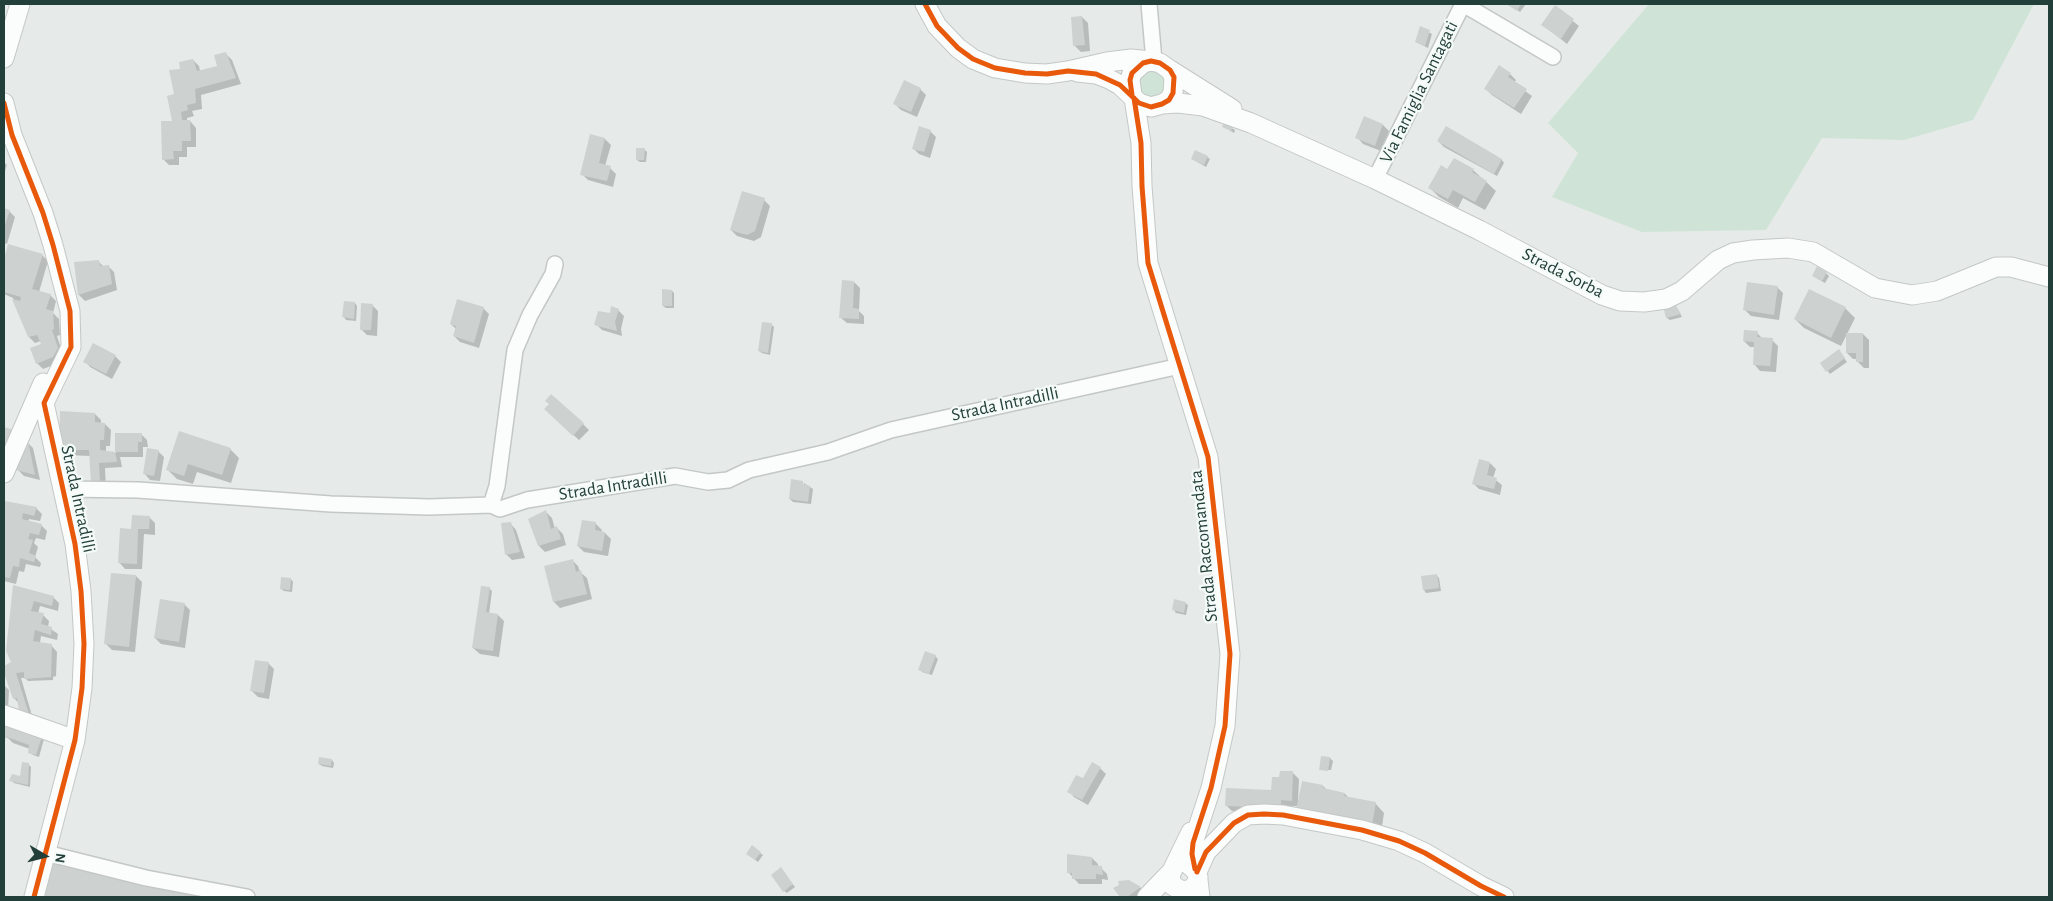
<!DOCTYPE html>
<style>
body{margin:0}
#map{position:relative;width:2053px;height:901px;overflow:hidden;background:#e6ebe9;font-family:"Alegreya Sans",sans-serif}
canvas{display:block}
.frame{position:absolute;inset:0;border:5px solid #233f39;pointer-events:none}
.north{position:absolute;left:20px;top:831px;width:50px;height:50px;-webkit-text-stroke:4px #f4faf7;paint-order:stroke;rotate:98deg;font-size:14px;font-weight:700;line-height:20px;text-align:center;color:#233f39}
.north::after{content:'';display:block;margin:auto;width:18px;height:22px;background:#233f39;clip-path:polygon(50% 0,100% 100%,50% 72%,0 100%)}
</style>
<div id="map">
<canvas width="2053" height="901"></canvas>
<div class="frame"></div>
<div class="north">N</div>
</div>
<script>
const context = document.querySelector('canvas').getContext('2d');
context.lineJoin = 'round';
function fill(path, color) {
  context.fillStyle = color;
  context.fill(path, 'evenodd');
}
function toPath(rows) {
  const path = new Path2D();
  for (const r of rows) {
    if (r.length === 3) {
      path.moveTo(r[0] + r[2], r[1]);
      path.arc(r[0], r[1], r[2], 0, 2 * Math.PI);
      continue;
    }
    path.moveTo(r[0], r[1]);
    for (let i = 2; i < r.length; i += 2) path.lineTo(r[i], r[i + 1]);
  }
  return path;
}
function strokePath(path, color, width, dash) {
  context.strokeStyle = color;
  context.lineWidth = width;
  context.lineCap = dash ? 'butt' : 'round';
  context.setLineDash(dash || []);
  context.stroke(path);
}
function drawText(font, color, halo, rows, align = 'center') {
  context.font = font + ' "Alegreya Sans",sans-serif';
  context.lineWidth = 4.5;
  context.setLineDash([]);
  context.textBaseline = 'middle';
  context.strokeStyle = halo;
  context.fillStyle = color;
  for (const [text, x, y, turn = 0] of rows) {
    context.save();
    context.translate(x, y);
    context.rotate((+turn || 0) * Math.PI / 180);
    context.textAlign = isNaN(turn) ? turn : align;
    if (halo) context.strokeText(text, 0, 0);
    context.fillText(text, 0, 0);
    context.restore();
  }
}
fill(toPath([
 [1649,4,2034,4,1973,120,1904,140,1822,138,1766,230,1642,232,1552,197,1578,153,1548,123],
 [1152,84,13]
]), '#cfe4d6');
fill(toPath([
 [1509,4,1526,4,1520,12],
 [1555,7,1579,26,1567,44,1543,25],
 [1082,17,1088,23,1090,51,1081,52,1075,46],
 [1421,28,1432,34,1428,48,1416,42],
 [226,54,232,60,241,84,201,95,202,109,192,111,194,116,187,118,187,122,190,121,196,128,196,147,187,147,187,157,179,157,179,165,169,165,163,159,174,122,176,95,181,70,193,60,199,66,200,71,219,67],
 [1510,74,1516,80,1514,83,1532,96,1521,114,1492,95,1486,89],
 [920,89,926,95,917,117,901,110,895,104],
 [1365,118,1383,125,1389,131,1381,151,1363,144,1357,137],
 [1225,124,1235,130,1234,133,1224,127],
 [1446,128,1502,160,1504,163,1497,176,1444,147,1438,141],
 [930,131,936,137,930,158,919,154,913,148],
 [591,136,605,139,611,145,605,166,610,168,616,174,613,187,588,180,582,174],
 [644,149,647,152,646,162,640,162,637,160],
 [1207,157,1210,159,1206,167,1192,159],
 [4,162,7,165,4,174],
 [1473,170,1496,191,1485,210,1463,198,1458,208,1439,197,1430,188,1448,171],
 [764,200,770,206,761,237,754,241,737,236,731,230],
 [4,209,9,211,15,217,7,244,4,243],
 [9,245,42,255,48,261,39,292,50,295,56,301,53,313,59,319,60,335,57,336,63,355,59,363,43,369,37,363,42,345,41,341,35,343,29,337,13,298,4,294,4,264],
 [99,262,104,267,108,266,114,272,117,290,85,301,79,295,75,263],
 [1826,273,1829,276,1825,283,1816,278],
 [854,282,860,288,859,311,864,316,864,324,847,323,840,317],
 [1777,287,1783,293,1779,320,1751,316,1745,310],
 [1809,290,1845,308,1855,318,1841,346,1804,328,1795,319],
 [672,291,674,293,674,308,666,308,663,306],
 [355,303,357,306,356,321,346,320,344,317],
 [372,305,378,311,377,336,367,335,361,329],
 [1675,305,1682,317,1670,320,1667,318],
 [483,308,489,314,479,348,460,342,454,336,456,329,451,324],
 [618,310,624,316,621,329,622,336,602,330,596,324],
 [772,325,774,327,770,355,762,353,759,351],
 [1757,333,1763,339,1772,340,1778,346,1776,372,1760,371,1754,364,1755,347,1750,347,1744,341],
 [1863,334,1869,340,1869,368,1864,368,1858,362,1858,359,1853,359,1847,353],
 [1841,354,1847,362,1830,374,1821,363],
 [115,356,121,362,112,379,90,367,85,361],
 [95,414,101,420,101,424,105,424,111,430,110,446,106,446,106,452,116,453,116,434,141,434,147,440,148,447,143,447,143,457,120,457,122,467,105,468,106,489,98,489,91,456,66,455,60,449],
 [552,415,583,424,589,430,579,440],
 [28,443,33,448,40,480,24,476,18,470],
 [230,449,239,458,231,483,197,472,193,484,177,479,168,470],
 [158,451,164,457,160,481,150,480,144,473],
 [1490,463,1496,469,1493,478,1502,485,1500,495,1479,489,1473,483],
 [804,483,813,489,811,504,793,502,790,499,803,491],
 [5,502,36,508,42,514,40,521,29,519,28,522,41,525,47,531,45,540,36,538,34,543,38,547,35,557,41,563,40,567,26,564,24,572,19,571,16,584,4,581],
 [546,512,552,518,555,529,557,528,563,534,566,545,545,552,539,546],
 [149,517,155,523,155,535,144,534,142,569,125,569,119,562,132,530],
 [510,523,516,530,525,558,512,560,506,554],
 [595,523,602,530,601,533,605,533,611,539,608,556,584,552,578,546],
 [572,560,578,566,580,572,587,578,592,599,560,608,554,602],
 [1436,575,1439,578,1441,591,1426,593,1424,590],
 [136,576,142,582,135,652,112,650,106,644],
 [291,579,293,582,292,592,284,591,281,589],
 [14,587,53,597,59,603,58,611,40,606,38,614,43,615,49,621,48,627,58,634,57,640,41,636,40,643,51,645,57,652,56,676,53,677,53,680,28,681,25,678,21,678,33,719,14,698,4,669,13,663],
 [489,588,492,591,489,614,498,615,504,621,499,657,480,654,473,648],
 [1185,603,1188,605,1186,615,1176,613,1174,610],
 [184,604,190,610,185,648,161,644,155,638],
 [935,656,938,659,932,675,922,672,920,669],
 [268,663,274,669,269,699,258,697,252,691],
 [4,685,9,690,8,711,4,710],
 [4,725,42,737,44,739,39,757,33,755,30,753,30,749,13,743,8,738,4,737],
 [1322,757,1330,758,1333,761,1331,770,1320,770],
 [332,760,334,763,333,768,322,766,319,764],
 [28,764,31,767,30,787,14,783,11,780,21,778],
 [1100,768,1106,774,1088,805,1074,797,1069,791],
 [1293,773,1299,779,1298,801,1323,786,1327,790,1345,794,1349,798,1375,803,1384,813,1381,833,1299,806,1286,806,1286,813,1232,811,1226,805,1272,791,1280,778],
 [760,853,763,855,758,862,750,856],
 [1092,858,1098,864,1098,867,1101,868,1107,874,1108,880,1102,879,1102,884,1079,884,1069,873],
 [53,863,197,895,199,897,43,897],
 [783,872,795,887,787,893,784,891],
 [1129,881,1141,888,1146,894,1141,897,1122,897,1115,889]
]), '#0003');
fill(toPath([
 [1506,4,1521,4,1517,11],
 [1555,5,1574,19,1561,39,1541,25],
 [1082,16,1085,45,1073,46,1071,17],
 [1420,26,1430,30,1425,46,1415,42],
 [226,52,236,78,195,89,196,103,187,105,188,110,181,112,182,120,190,120,191,141,182,141,182,151,173,151,174,159,162,160,161,121,172,121,167,96,174,94,169,70,180,69,179,62,193,59,197,71,217,66,214,55],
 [1499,65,1511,73,1508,77,1527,89,1514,108,1484,89],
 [904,80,921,88,911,112,893,104],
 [1364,116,1383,124,1375,146,1355,138],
 [1224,122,1233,126,1231,131,1222,127],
 [919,126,931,130,924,152,912,149],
 [1446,126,1502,159,1494,174,1437,141],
 [590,134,605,138,599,163,611,166,607,181,580,175],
 [636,148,645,148,644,160,636,160],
 [1195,150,1208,156,1204,165,1191,159],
 [1454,158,1474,169,1472,172,1487,181,1475,202,1453,190,1448,199,1428,188,1441,165,1447,169],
 [742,191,765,198,755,231,747,235,730,230],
 [4,208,10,210,4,228],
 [8,244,43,254,32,289,51,294,46,309,53,311,54,329,52,330,58,348,53,357,36,364,30,348,41,344,37,335,28,337,12,299,20,301,21,297,4,292,4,259],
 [99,260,100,266,109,265,112,284,78,295,74,262],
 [1817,266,1827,272,1822,281,1812,276],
 [842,280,854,281,853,308,859,309,859,319,839,318],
 [1747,282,1778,286,1774,315,1743,310],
 [662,289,672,290,672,306,662,306],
 [1809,289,1846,307,1831,338,1794,319],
 [457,299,484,307,474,343,453,336,456,326,450,324],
 [344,301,355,302,354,319,342,317],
 [361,303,373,304,371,330,360,330],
 [1675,304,1681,314,1666,318,1663,306],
 [611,306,619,309,615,322,617,331,594,325,598,311,610,313],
 [762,322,772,323,768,353,758,351],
 [1744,330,1758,331,1757,337,1773,338,1770,366,1753,365,1754,342,1743,341],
 [1846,333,1863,333,1863,362,1856,362,1856,353,1846,353],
 [93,343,116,355,106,374,83,362],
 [1839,349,1845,358,1826,372,1820,363],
 [551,394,584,423,573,436,544,409,549,404,545,401],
 [60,411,95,413,95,422,105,423,104,440,100,440,100,450,115,452,117,462,99,463,100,483,91,484,89,450,59,450],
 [4,427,14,430,4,453],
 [179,431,231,448,222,475,188,464,184,476,166,470],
 [115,433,142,433,142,442,138,442,138,452,115,452],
 [28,441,35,475,16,470],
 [147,448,159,450,154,476,143,474],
 [1479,459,1490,462,1487,475,1497,478,1494,489,1472,484],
 [791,479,803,481,803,484,810,486,808,502,789,499],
 [5,501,37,507,34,516,23,513,22,519,42,524,39,535,30,533,28,539,33,540,29,553,36,556,34,562,20,558,19,567,13,566,10,578,4,577],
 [546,510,551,529,557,526,561,539,538,546,528,519],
 [132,515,150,516,149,529,138,529,137,564,118,563,120,528,131,529],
 [582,520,596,522,595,530,605,532,602,551,577,546],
 [511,522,520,552,505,555,501,523],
 [573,559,576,572,581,570,587,594,553,602,544,566],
 [111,573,136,575,129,647,104,644],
 [1437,574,1439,588,1423,590,1421,576],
 [281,577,291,578,290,590,280,589],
 [13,585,54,596,52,606,34,601,31,611,44,613,41,624,52,627,51,635,35,630,33,641,52,644,51,677,24,679,24,672,16,673,29,714,19,711,17,698,13,699,4,673,4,666,11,662,6,651],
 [481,586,490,587,486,612,498,614,493,651,472,648],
 [160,599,185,603,179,642,154,638],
 [1174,599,1186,602,1184,613,1172,610],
 [925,651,936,655,929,674,918,670],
 [255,660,269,662,264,693,250,691],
 [4,724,42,736,36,755,28,753,29,745,4,736],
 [1321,756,1330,757,1328,771,1319,770],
 [319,757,332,759,331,766,318,764],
 [22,762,29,763,28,785,9,781,12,774,20,776],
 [1092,762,1101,767,1082,800,1067,792,1076,775,1083,778],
 [1280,771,1293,771,1292,801,1281,800,1281,808,1225,806,1226,788,1271,790,1272,777,1279,777],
 [1302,781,1323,785,1323,788,1345,793,1344,796,1376,802,1372,825,1296,811],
 [752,845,761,852,755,860,746,854],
 [1067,854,1092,857,1092,865,1102,866,1103,875,1096,874,1096,879,1072,879,1072,873,1067,873],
 [52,862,198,894,197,897,42,897],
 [781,867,793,884,783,892,771,875],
 [1129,880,1141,887,1127,897,1120,897,1113,888,1119,885,1118,881]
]), '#cdd2d0');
const minor = toPath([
 [1149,4,1154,61],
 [1463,4,1553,57],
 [1375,179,1463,4],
 [63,489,138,490,331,504,429,507,491,505,500,509,527,500,675,476,708,482,728,480,749,470,828,452,891,430,1180,366],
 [491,505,497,486,515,350,530,315,553,274,555,264],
 [46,853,146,878,247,897]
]);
const tertiary = toPath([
 [925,4,937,26,958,48,973,59,995,68,1025,73,1047,74,1068,71,1107,62,1131,59,1151,61],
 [4,58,20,4],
 [1170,70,1232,109],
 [1077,72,1096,74,1109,79,1120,85,1139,103,1151,107,1162,104,1169,100,1173,93,1174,77,1170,70,1160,63,1151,61,1143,63,1132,73,1130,80,1132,95],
 [1134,98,1141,143,1142,186,1148,263,1208,457,1230,654,1225,726,1211,788,1193,843,1192,854,1195,869],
 [4,103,12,135,43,213,53,245,70,311,71,347,44,403,75,544,81,591,84,644,82,688,75,740,34,897],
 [1162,104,1178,103,1203,106,1251,123,1375,179,1479,230,1602,295,1620,301,1644,302,1666,299,1682,291,1718,260,1733,253,1753,250,1788,248,1813,252,1875,288,1912,295,1937,291,1996,267,2011,267,2049,277],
 [4,473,43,383],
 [4,715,75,740],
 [1188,864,1197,872,1200,897],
 [1172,871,1170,876,1172,885,1182,891,1192,889,1198,881,1198,876],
 [1197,872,1206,852,1234,823,1248,815,1264,814,1283,815,1362,830,1399,841,1425,853,1481,886,1504,897],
 [1147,897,1172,871,1191,832]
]);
strokePath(minor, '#c3c8c6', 18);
strokePath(tertiary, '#c3c8c6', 21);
strokePath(minor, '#fbfcfc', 15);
strokePath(tertiary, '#fbfcfc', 19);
strokePath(toPath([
 [925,4,937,26,958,48,973,59,995,68,1025,73,1047,74,1068,71,1096,74,1120,85,1139,103,1151,107,1162,104,1169,100,1173,93,1174,77,1170,70,1160,63,1151,61,1143,63,1132,73,1130,80,1132,95],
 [1134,98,1141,143,1142,186,1148,263,1208,457,1230,654,1225,726,1211,788,1193,843,1192,854,1195,869],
 [4,103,12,135,43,213,53,245,70,311,71,347,44,403,75,544,81,591,84,644,82,688,75,740,34,897],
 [1197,872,1206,852,1234,823,1248,815,1264,814,1283,815,1362,830,1399,841,1425,853,1481,886,1504,897]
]), '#e8590c', 5);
drawText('18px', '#233f39', '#f4faf7', [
 ["Via Famiglia Santagati",1419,92,-64],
 ["Strada Sorba",1563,273,27],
 ["Strada Intradilli",1005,404,-12],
 ["Strada Intradilli",613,486,-9],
 ["Strada Intradilli",78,499,78],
 ["Strada Raccomandata",1204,546,-96]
]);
</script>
